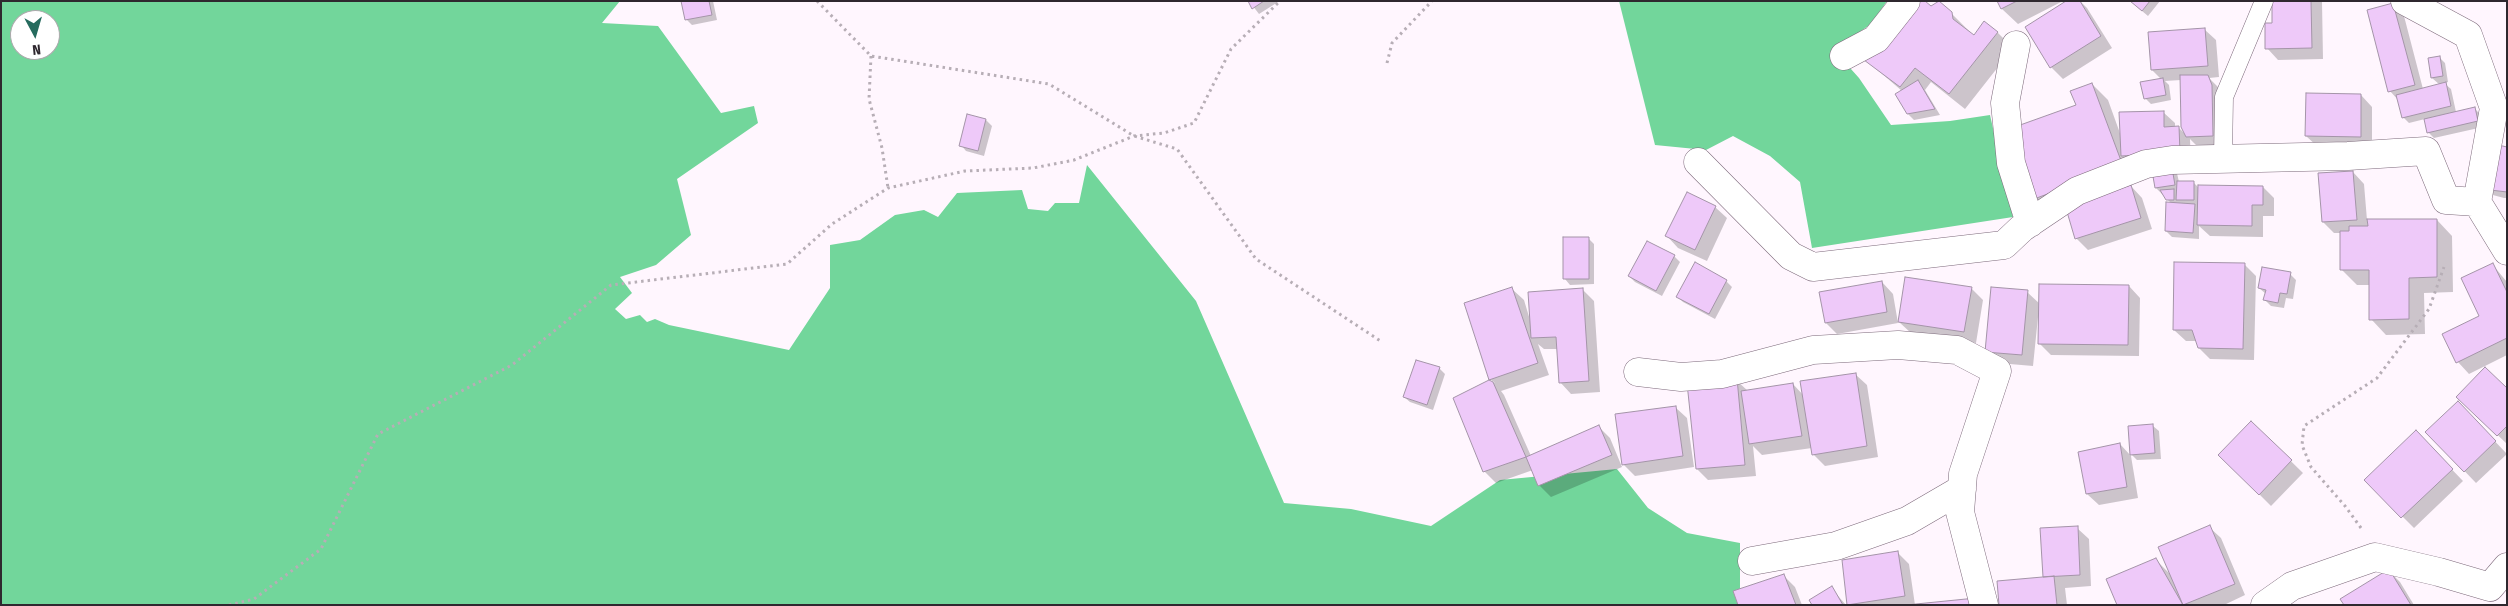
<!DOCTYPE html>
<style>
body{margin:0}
#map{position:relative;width:2508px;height:606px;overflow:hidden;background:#fff6fe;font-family:"Fira Sans Condensed",sans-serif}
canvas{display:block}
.frame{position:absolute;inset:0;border:2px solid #2f282f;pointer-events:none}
.north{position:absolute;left:10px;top:10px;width:50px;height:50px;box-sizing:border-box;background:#fff;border:1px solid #aca9ac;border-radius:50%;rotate:174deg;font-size:14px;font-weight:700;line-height:20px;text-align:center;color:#2f282f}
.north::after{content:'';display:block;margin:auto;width:18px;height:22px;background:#266b5e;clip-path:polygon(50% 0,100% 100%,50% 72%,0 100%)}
</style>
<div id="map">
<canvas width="2508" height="606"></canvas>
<div class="frame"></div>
<div class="north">N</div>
</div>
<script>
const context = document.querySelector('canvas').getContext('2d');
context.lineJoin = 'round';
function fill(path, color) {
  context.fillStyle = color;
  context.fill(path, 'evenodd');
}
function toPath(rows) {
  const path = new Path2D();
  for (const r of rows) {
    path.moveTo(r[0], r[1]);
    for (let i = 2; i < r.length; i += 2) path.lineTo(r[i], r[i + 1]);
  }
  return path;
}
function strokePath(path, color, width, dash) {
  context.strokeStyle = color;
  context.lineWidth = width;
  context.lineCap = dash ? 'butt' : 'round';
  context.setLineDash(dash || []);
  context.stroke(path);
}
fill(toPath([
 [1,1,620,1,602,23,658,26,721,113,754,106,758,123,677,179,691,235,656,265,620,277,632,293,615,309,626,319,640,315,647,322,655,319,669,325,789,350,830,288,830,245,860,240,895,215,924,210,938,217,957,193,1022,190,1028,209,1048,211,1055,203,1079,203,1087,165,1196,301,1284,503,1351,509,1431,526,1500,480,1617,469,1648,508,1687,533,1740,543,1740,605,1,605],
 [20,20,50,20,50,50,20,50],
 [1619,1,1887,1,1871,24,1834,50,1859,78,1891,125,1950,121,1990,115,2013,217,1812,248,1800,182,1770,156,1733,136,1706,150,1655,145]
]), '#72d69b');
fill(toPath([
 [682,1,713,1,717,20,692,25,686,19],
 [1249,1,1278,1,1278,2,1259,14],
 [1998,1,2063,1,2018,24,2002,9],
 [2080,1,2087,8,2112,48,2063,79,2051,67,2026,27],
 [2130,1,2160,1,2148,16],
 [2273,1,2322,1,2323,59,2278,60,2267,48,2273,24],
 [2392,4,2404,16,2423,89,2440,85,2432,78,2439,57,2445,63,2448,82,2444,83,2451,89,2456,112,2474,108,2480,114,2483,127,2434,138,2428,132,2425,119,2409,123,2403,117,2399,101,2390,91],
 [1931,7,1951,13,1974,36,1997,32,2013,48,1965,109,1931,82,1925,90,1940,115,1914,120,1908,114,1902,91,1866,60],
 [2204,29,2216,40,2219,77,2209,78,2219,88,2224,147,2199,148,2190,139,2191,165,2176,169,2179,182,2194,183,2199,188,2263,187,2274,198,2274,216,2263,216,2263,237,2210,236,2199,226,2199,239,2172,237,2166,231,2172,204,2156,188,2152,166,2130,185,2142,198,2152,229,2088,250,2076,238,2067,208,2051,214,2036,198,2077,106,2092,84,2108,100,2121,136,2163,112,2175,123,2175,128,2178,127,2186,135,2181,80,2165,81,2169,85,2171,100,2151,104,2145,98,2161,79,2152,70],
 [2361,95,2372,107,2372,148,2318,147,2306,136],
 [986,120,992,126,984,156,966,151,961,145],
 [2507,148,2507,198,2504,198,2489,194],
 [2353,172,2364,184,2367,220,2437,220,2452,236,2453,292,2424,293,2425,334,2386,335,2371,319,2370,285,2357,285,2341,269,2341,233,2334,233,2323,222],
 [1715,207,1727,218,1707,261,1678,248,1667,236],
 [1588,238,1594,244,1594,284,1570,285,1565,279],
 [1674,256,1680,262,1662,296,1635,282,1629,276],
 [1695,264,1726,281,1732,287,1715,319,1683,302,1678,297],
 [2244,264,2256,276,2254,360,2210,359,2199,348,2197,341,2186,341,2174,330],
 [2492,264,2507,282,2507,355,2469,374,2458,362,2443,335,2481,316],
 [2290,274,2296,280,2293,299,2286,298,2284,308,2271,306,2265,300,2266,294,2259,288],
 [1882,282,1893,294,1898,323,1837,334,1826,323],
 [2129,286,2140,298,2139,356,2051,355,2039,343,2040,317,2038,317,2033,366,1998,363,1986,351,2027,292,2040,304],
 [1971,288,1983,300,1976,343,1911,333,1899,322],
 [1512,289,1524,300,1530,320,1583,290,1594,301,1600,392,1571,394,1560,382,1558,349,1544,349,1538,344,1549,375,1501,391,1504,395,1531,456,1599,427,1610,438,1622,467,1551,497,1540,486,1533,470,1496,483,1484,471,1489,381,1495,383,1490,379],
 [1439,368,1445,374,1433,410,1410,402,1404,397],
 [1855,374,1867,385,1878,457,1825,466,1813,454,1812,448,1762,455,1753,446,1756,476,1708,480,1697,469,1736,380,1748,391,1793,384,1804,396],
 [2507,390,2507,444,2458,397],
 [1675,407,1687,418,1694,467,1635,476,1623,464],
 [2469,414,2507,454,2476,483,2427,432],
 [2251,422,2303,473,2271,506,2220,455],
 [2153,426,2159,431,2161,459,2137,460,2131,454],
 [2416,432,2463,481,2414,528,2366,480],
 [2120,444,2131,456,2138,498,2099,505,2087,494],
 [2209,527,2221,538,2245,595,2224,605,2119,605,2156,560,2171,575],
 [2077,528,2089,539,2091,586,2065,588,2067,605,2000,605,2044,578],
 [1898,553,1909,564,1915,605,1848,605],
 [2389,571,2400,582,2414,605,2345,605],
 [1784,576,1795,587,1802,605,1740,605],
 [1831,588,1846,605,1814,605]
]), '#0003');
const building = toPath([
 [681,1,709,1,712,15,685,20,681,1],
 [1248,1,1264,1,1252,9,1248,1],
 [1909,1,1925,1,1931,6,1939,1,1952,12,1953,19,1974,35,1984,21,1998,32,1949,94,1915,68,1900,87,1864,60,1909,1],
 [1997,1,2017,1,2001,9,1997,1],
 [2066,1,2080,1,2101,36,2050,68,2025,27,2066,1],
 [2130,1,2150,1,2142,11,2130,1],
 [2272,1,2311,1,2312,48,2265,49,2265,23,2272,23,2272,1],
 [2393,3,2415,85,2388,92,2367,10,2393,3],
 [2205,28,2208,66,2151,70,2148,32,2205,28],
 [2440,56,2443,76,2431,78,2428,58,2440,56],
 [2180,75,2208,75,2212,85,2213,136,2186,137,2181,127,2180,75],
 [2163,78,2166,95,2144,99,2140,82,2163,78],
 [1918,80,1935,109,1907,114,1895,94,1918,80],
 [2446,82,2451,106,2402,118,2396,95,2446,82],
 [2092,83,2123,166,2034,199,2009,129,2076,105,2070,91,2092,83],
 [2306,93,2361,94,2361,137,2305,136,2306,93],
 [2475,107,2478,121,2427,133,2424,119,2475,107],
 [2164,111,2164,127,2179,126,2180,153,2121,156,2119,112,2164,111],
 [967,114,986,119,978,151,959,146,967,114],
 [2494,144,2507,147,2507,192,2482,189,2494,144],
 [2171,162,2175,185,2155,188,2151,165,2171,162],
 [2353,171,2357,220,2322,222,2318,173,2353,171],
 [2177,181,2194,181,2194,200,2176,200,2177,181],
 [2131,185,2141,218,2075,239,2065,205,2131,185],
 [2198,185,2263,186,2263,205,2252,205,2252,226,2197,225,2198,185],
 [2174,189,2174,200,2166,200,2160,190,2174,189],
 [1687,192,1716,206,1695,250,1665,236,1687,192],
 [2166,202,2195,204,2193,233,2165,231,2166,202],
 [2367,219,2437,219,2437,277,2409,278,2409,319,2369,320,2369,270,2340,270,2340,231,2349,231,2349,226,2368,226,2367,219],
 [1563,237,1589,237,1589,279,1563,279,1563,237],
 [1647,241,1675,255,1656,291,1628,276,1647,241],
 [1695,262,1727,280,1709,314,1676,297,1695,262],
 [2174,262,2245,263,2243,349,2198,348,2192,330,2173,330,2174,262],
 [2493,263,2507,292,2507,338,2456,363,2442,334,2479,316,2461,278,2493,263],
 [2262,267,2291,272,2287,294,2280,293,2278,303,2263,300,2266,290,2258,288,2262,267],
 [1905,277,1972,287,1964,332,1898,322,1905,277],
 [1882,281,1887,312,1825,323,1819,292,1882,281],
 [2039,284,2129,285,2128,345,2038,344,2039,284],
 [1512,287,1538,363,1489,380,1464,303,1512,287],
 [1991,287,2028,290,2022,355,1985,352,1991,287],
 [1583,288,1589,381,1559,383,1556,337,1531,338,1528,292,1583,288],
 [1416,360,1440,367,1427,405,1403,397,1416,360],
 [2485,367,2507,388,2507,426,2497,436,2456,397,2485,367],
 [1856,373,1867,446,1812,455,1800,381,1856,373],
 [1737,378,1745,465,1696,469,1687,383,1737,378],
 [1489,380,1493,382,1526,457,1483,472,1453,398,1489,380],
 [1793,383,1802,436,1749,444,1741,391,1793,383],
 [2458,401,2496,441,2464,472,2425,432,2458,401],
 [1676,406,1683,456,1622,465,1615,414,1676,406],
 [2251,421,2292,460,2259,495,2218,455,2251,421],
 [2153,424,2155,453,2130,455,2128,426,2153,424],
 [1599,425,1612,455,1538,486,1526,457,1599,425],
 [2416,430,2453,469,2401,518,2364,480,2416,430],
 [2120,443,2127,487,2086,494,2078,452,2120,443],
 [2210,525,2235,584,2183,605,2158,547,2210,525],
 [2078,526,2080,575,2043,577,2040,528,2078,526],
 [1898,551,1905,596,1847,605,1842,560,1898,551],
 [2156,558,2183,605,2117,605,2106,579,2156,558],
 [2389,569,2411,605,2344,605,2340,599,2389,569],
 [1784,574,1796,605,1738,605,1733,591,1784,574],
 [2054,576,2057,605,1999,605,1997,581,2054,576],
 [1832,586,1843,605,1812,605,1809,600,1832,586],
 [1976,598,1976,605,1906,605,1976,598]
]);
fill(building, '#eec9f9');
strokePath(building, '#a494a8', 1);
const service = toPath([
 [2223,158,2224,97,2264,1]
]);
const minor = toPath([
 [2405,1,2468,35,2494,108,2477,202,2507,251],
 [2016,45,2005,103,2011,163,2030,223],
 [1844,56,1876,39,1906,1],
 [1698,162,1791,256,1813,267,2004,245,2022,228,2077,191,2146,164,2172,160,2348,156,2426,151,2446,200,2477,202],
 [1638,372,1681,377,1722,374,1813,350,1898,345,1957,350,1997,371,1963,474,1960,512,1984,605],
 [1752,561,1836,546,1907,521,1962,489],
 [2265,605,2292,586,2375,557,2439,572,2490,587,2507,567]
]);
strokePath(service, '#7d6a7b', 19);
strokePath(minor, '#7d6a7b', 29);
strokePath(toPath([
 [817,1,871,56,1049,84,1134,136,1177,149,1256,259,1382,342],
 [871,56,869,99,882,148,888,188],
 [1387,63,1392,43,1432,1],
 [2361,528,2345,506,2311,467,2302,445,2304,426,2377,378,2429,309,2444,267],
 [229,605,254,599,321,549,378,434,512,365,611,285,787,264,832,224,888,188,965,171,1033,168,1074,160,1134,136,1164,133,1194,123,1231,49,1280,1]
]), '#b7aeb6', 3, [2.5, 4]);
strokePath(service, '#fff', 18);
strokePath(minor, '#fff', 28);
</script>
